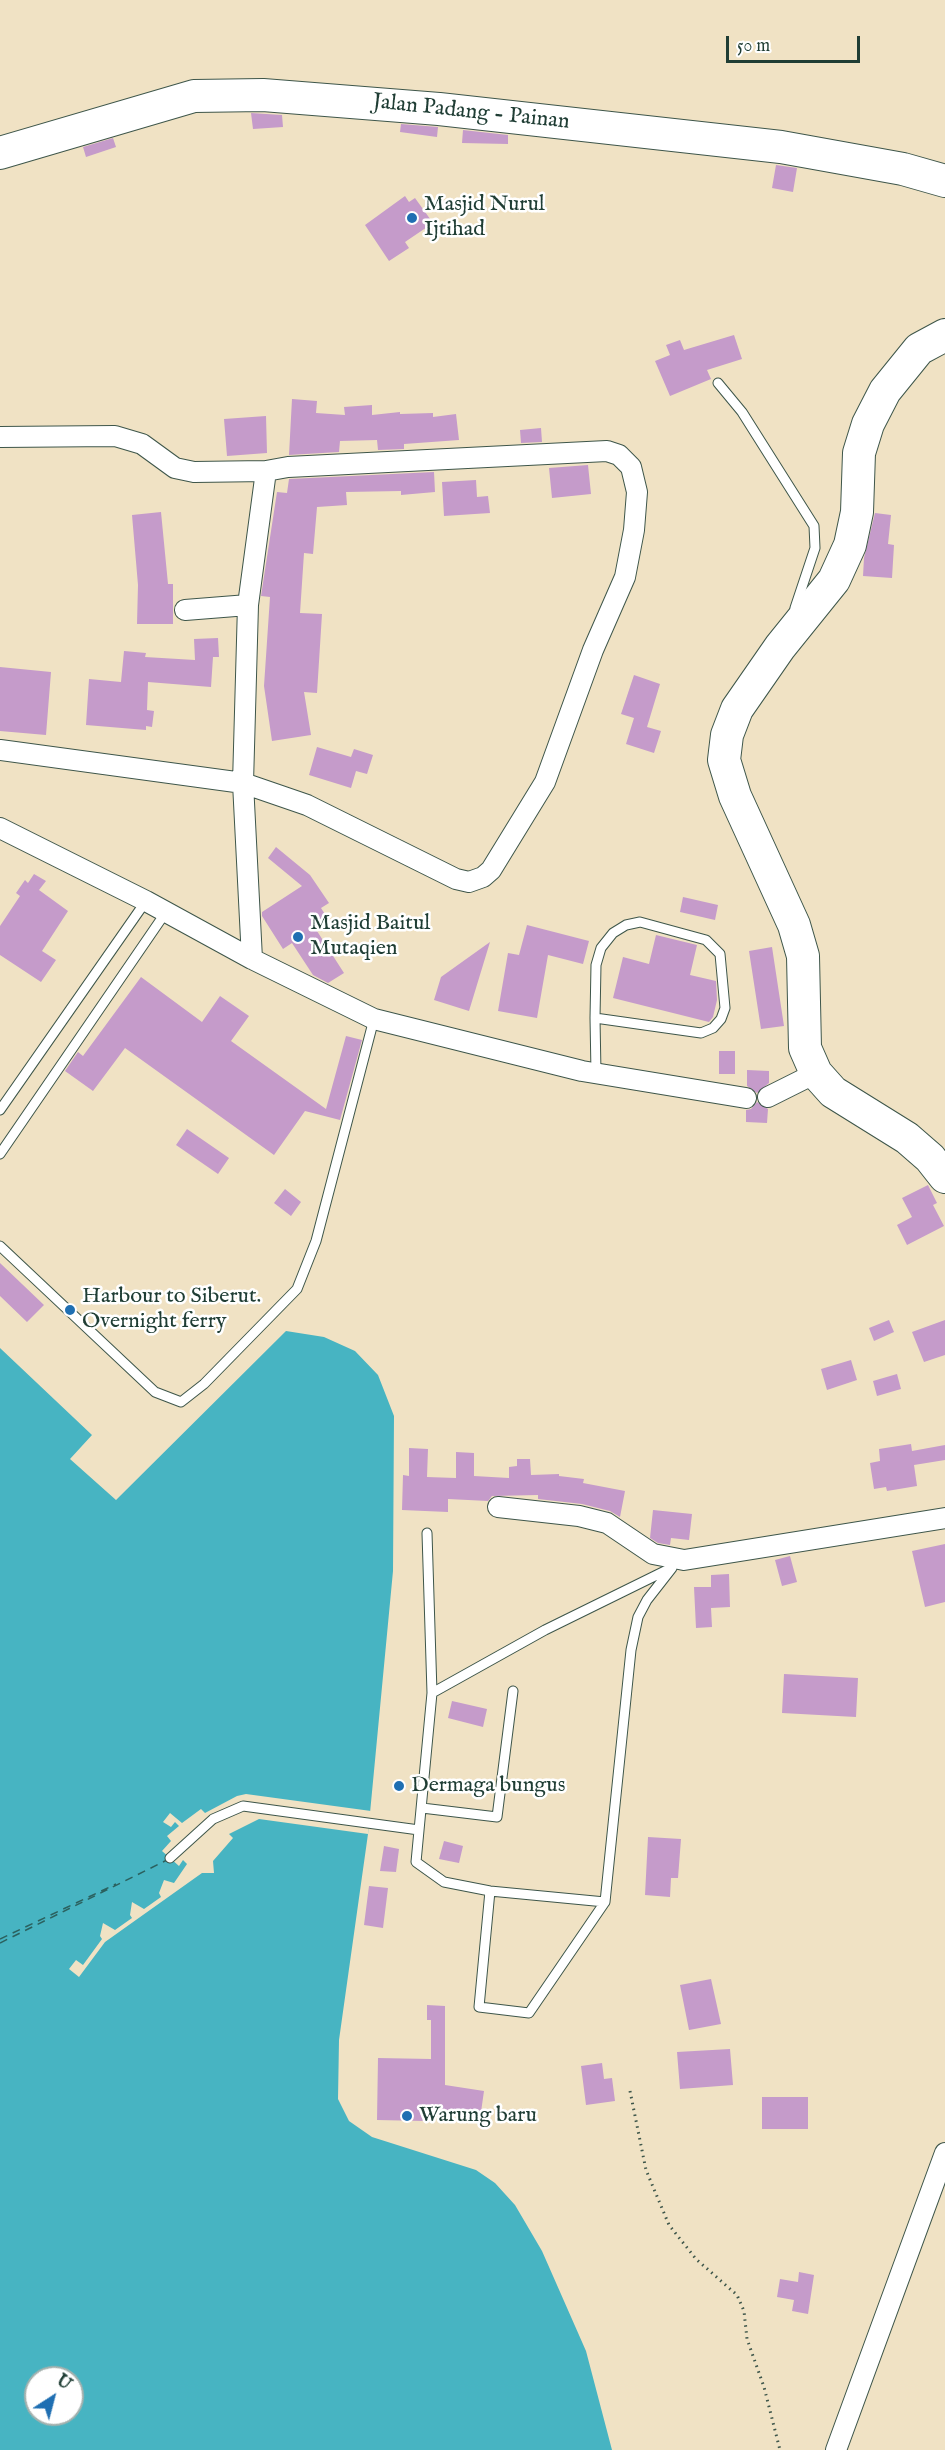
<!DOCTYPE html>
<style>
body{margin:0}
#map{position:relative;width:945px;height:2450px;overflow:hidden;background:#f0e2c4;font-family:"IM FELL English",serif}
canvas{display:block}
.north{position:absolute;left:24px;top:2366px;width:60px;height:60px;box-sizing:border-box;background:#fff;border:2px solid #a5b1ae;border-radius:50%;rotate:36deg;font-size:16px;font-weight:700;line-height:24px;text-align:center;color:#1f3d34}
.north::after{content:'';display:block;margin:auto;width:21px;height:27px;background:#1f6fb2;clip-path:polygon(50% 0,100% 100%,50% 72%,0 100%)}
.scale{position:absolute;left:726px;top:36px;width:134px;height:27px;box-sizing:border-box;border:3px solid #1f3d34;border-top:0;padding-left:8px;font-size:18px;line-height:21px;white-space:nowrap;color:#1f3d34;-webkit-text-stroke:4px #fff;paint-order:stroke}
</style>
<div id="map">
<canvas width="945" height="2450"></canvas>
<div class="north">U</div>
<div class="scale">50 m</div>
</div>
<script>
const context = document.querySelector('canvas').getContext('2d');
context.lineJoin = 'round';
function fill(path, color) {
  context.fillStyle = color;
  context.fill(path, 'evenodd');
}
function toPath(rows) {
  const path = new Path2D();
  for (const r of rows) {
    path.moveTo(r[0], r[1]);
    for (let i = 2; i < r.length; i += 2) path.lineTo(r[i], r[i + 1]);
  }
  return path;
}
function strokePath(path, color, width, dash) {
  context.strokeStyle = color;
  context.lineWidth = width;
  context.lineCap = dash ? 'butt' : 'round';
  context.setLineDash(dash || []);
  context.stroke(path);
}
function drawText(font, color, halo, rows, align = 'center') {
  context.font = font + ' "IM FELL English",serif';
  context.lineWidth = 5;
  context.setLineDash([]);
  context.textBaseline = 'middle';
  context.strokeStyle = halo;
  context.fillStyle = color;
  for (const [text, x, y, turn = 0] of rows) {
    context.save();
    context.translate(x, y);
    context.rotate((+turn || 0) * Math.PI / 180);
    context.textAlign = isNaN(turn) ? turn : align;
    if (halo) context.strokeText(text, 0, 0);
    context.fillText(text, 0, 0);
    context.restore();
  }
}
fill(toPath([
 [286,1331,324,1337,355,1351,378,1375,394,1416,393,1571,368,1834,339,2040,338,2099,349,2121,372,2137,476,2170,495,2183,515,2205,542,2251,586,2351,612,2450,0,2450,0,1348,92,1435,70,1459,116,1500],
 [36,2378,72,2378,72,2414,36,2414]
]), '#47b4c2');
fill(toPath([
 [246,1794,371,1811,368,1834,259,1819,229,1834,233,1838,213,1861,214,1873,202,1873,105,1942,79,1977,69,1969,76,1960,83,1965,102,1939,100,1936,103,1923,115,1930,132,1918,130,1915,132,1902,144,1909,161,1897,159,1893,164,1880,174,1883,187,1864,183,1860,179,1866,162,1851,171,1841,167,1836,179,1826,175,1822,171,1827,163,1822,170,1813,182,1823,201,1809,205,1813,237,1796]
]), '#f0e2c4');
strokePath(toPath([
 [0,1939,116,1884],
 [0,1943,167,1860]
]), '#2b615f', 1.5, [8, 6]);
fill(toPath([
 [251,113,282,115,283,127,253,129],
 [401,124,438,127,437,137,400,132],
 [463,130,508,135,508,144,462,143],
 [113,138,116,147,86,157,83,147],
 [776,165,797,168,793,192,772,188],
 [405,196,409,202,415,198,433,223,405,242,409,248,389,261,365,225],
 [734,335,742,359,707,370,711,379,670,396,655,361,670,355,666,345,680,340,684,350],
 [292,399,317,401,316,413,345,415,344,407,372,405,372,415,400,412,400,414,433,413,433,417,456,414,459,440,404,444,404,449,378,450,377,440,340,441,339,452,289,455],
 [266,416,267,453,227,456,224,419],
 [541,428,542,442,521,443,520,430],
 [588,465,591,494,552,498,549,468],
 [434,472,435,492,401,495,401,491,346,492,347,505,317,507,313,554,304,553,300,613,322,614,317,693,304,692,311,735,272,741,264,686,270,597,261,596,277,492,287,493,289,479],
 [476,480,477,497,488,496,490,513,444,516,442,482],
 [161,512,168,584,173,584,173,624,137,624,138,585,132,515],
 [875,513,891,515,888,544,894,545,892,578,863,576,864,558],
 [218,638,219,657,213,657,211,687,148,682,147,710,154,711,152,727,146,726,146,730,86,725,89,679,121,682,124,651,146,653,145,657,195,660,194,639],
 [0,667,51,672,46,735,0,731],
 [634,675,660,684,647,727,661,731,654,753,626,744,634,718,621,714],
 [317,747,351,757,354,749,373,755,367,774,356,771,351,788,309,775],
 [276,847,310,875,329,903,321,908,330,922,317,931,344,973,328,983,313,975,292,943,283,949,262,916,262,912,302,886,268,858],
 [34,874,46,881,39,890,68,911,42,951,56,960,41,982,0,955,0,926,20,896,16,893,25,880,28,883],
 [683,897,718,905,715,920,680,912],
 [527,925,589,941,583,964,548,955,537,1018,498,1011,508,953,519,955],
 [656,935,697,945,690,975,716,981,717,1000,713,1017,709,1022,613,998,623,957,649,964],
 [490,942,469,1011,434,1000,441,977],
 [772,947,784,1026,761,1029,749,951],
 [141,977,202,1022,220,996,249,1016,231,1041,326,1109,346,1036,362,1040,340,1120,305,1111,274,1155,125,1048,93,1091,65,1071,78,1052,83,1056],
 [719,1051,735,1051,735,1074,719,1074],
 [747,1070,769,1071,769,1083,757,1093,747,1086],
 [757,1102,768,1109,767,1123,746,1122,746,1110,751,1109],
 [187,1129,229,1158,218,1174,176,1145],
 [928,1185,937,1203,933,1205,944,1226,907,1245,897,1225,912,1217,902,1198],
 [285,1189,301,1202,291,1216,274,1203],
 [0,1263,44,1305,27,1322,0,1296],
 [889,1320,894,1332,874,1341,869,1328],
 [945,1320,945,1355,924,1362,912,1332],
 [851,1360,857,1380,827,1390,821,1369],
 [897,1374,901,1389,877,1396,873,1381],
 [911,1444,912,1451,945,1445,945,1460,914,1465,917,1486,887,1491,886,1487,874,1489,870,1463,880,1461,879,1449],
 [409,1448,428,1449,427,1477,456,1478,456,1452,474,1453,474,1476,509,1478,509,1467,517,1466,517,1459,530,1459,531,1475,559,1474,559,1476,584,1479,583,1483,625,1491,620,1517,610,1511,582,1504,538,1499,538,1495,492,1496,488,1501,448,1499,448,1512,402,1510,403,1475,409,1476],
 [653,1510,692,1514,689,1540,671,1538,670,1545,658,1543,650,1538],
 [945,1544,945,1602,925,1607,912,1551],
 [790,1556,797,1582,782,1586,775,1560],
 [729,1574,730,1607,711,1608,712,1627,696,1628,694,1587,711,1587,711,1575],
 [784,1674,858,1678,856,1717,782,1713],
 [452,1701,487,1709,483,1727,448,1718],
 [648,1837,681,1839,678,1878,671,1878,670,1897,645,1895],
 [444,1841,463,1846,459,1863,439,1859],
 [384,1846,399,1849,396,1872,380,1871],
 [369,1886,388,1888,383,1928,364,1925],
 [711,1979,721,2024,689,2030,680,1985],
 [427,2005,445,2006,445,2085,484,2091,480,2119,425,2112,425,2121,377,2120,378,2058,431,2059,431,2020,427,2020],
 [730,2049,733,2085,680,2089,677,2052],
 [602,2063,604,2079,612,2078,615,2101,586,2105,581,2066],
 [762,2097,808,2097,808,2129,762,2129],
 [799,2272,814,2275,808,2314,792,2311,794,2300,777,2297,780,2279,798,2282]
]), '#c59bca');
const service = toPath([
 [718,383,742,412,814,526,815,548,795,608],
 [595,1018,701,1033,713,1028,721,1019,725,1008,720,954,706,940,640,922,626,925,613,933,601,948,596,965,595,1018,596,1073],
 [0,1110,146,901],
 [0,1154,166,912],
 [0,1246,155,1392,181,1402,204,1384,297,1289,316,1241,374,1019],
 [427,1533,432,1693,545,1630,669,1569],
 [432,1693,416,1862,444,1882,490,1891,605,1902],
 [422,1808,497,1817,513,1691],
 [170,1858,213,1819,243,1806,419,1830],
 [490,1891,479,2007,529,2013,605,1902,631,1650,638,1617,647,1600,672,1568]
]);
const minor = toPath([
 [0,437,115,436,142,444,175,468,194,472,266,471],
 [185,610,248,605],
 [0,750,243,783,307,805,456,879,469,882,483,877,491,870,545,782,593,650,625,577,634,530,637,492,631,467,619,455,607,451,288,467,266,471,248,605,243,783,252,959],
 [0,828,146,901,252,959,374,1019,582,1071,746,1098],
 [768,1097,816,1073],
 [498,1507,579,1516,607,1523,653,1554,684,1560,945,1518],
 [836,2450,945,2153]
]);
const trunk = toPath([
 [0,153,194,96,263,95,439,109,781,147,903,169,945,181],
 [945,335,919,349,885,391,868,424,859,453,857,512,850,545,834,580,780,647,737,709,727,735,724,760,735,796,794,925,803,956,805,1048,816,1073,833,1092,907,1138,930,1158,945,1177]
]);
strokePath(service, '#3e564a', 11);
strokePath(minor, '#3e564a', 22);
strokePath(trunk, '#3e564a', 34);
strokePath(toPath([
 [630,2091,646,2170,669,2225,696,2259,737,2295,744,2311,747,2339,764,2387,780,2450]
]), '#3e564a', 3, [1.5, 4.5]);
strokePath(service, '#fff', 9);
strokePath(minor, '#fff', 20);
strokePath(trunk, '#fff', 32);
for (const [x, y, r, color] of [
 [412,218,6,"#1f6fb2"],
 [298,937,6,"#1f6fb2"],
 [70,1310,6,"#1f6fb2"],
 [399,1786,6,"#1f6fb2"],
 [407,2116,6,"#1f6fb2"]
]) {
  const dot = new Path2D();
  dot.arc(x, y, r, 0, 2 * Math.PI);
  context.fillStyle = color;
  context.fill(dot);
  strokePath(dot, '#fff', 2);
}
drawText('22px', '#1f3d34', '#fff', [
 ["Jalan Padang - Painan",471,113,6]
]);
drawText('22px', '#1f3d34', '#fff', [
 ["Masjid Nurul",424,205],
 ["Ijtihad",424,230],
 ["Masjid Baitul",310,924],
 ["Mutaqien",310,949],
 ["Harbour to Siberut.",82,1297],
 ["Overnight ferry",82,1322],
 ["Dermaga bungus",411,1786],
 ["Warung baru",419,2116]
], 'left');
</script>
